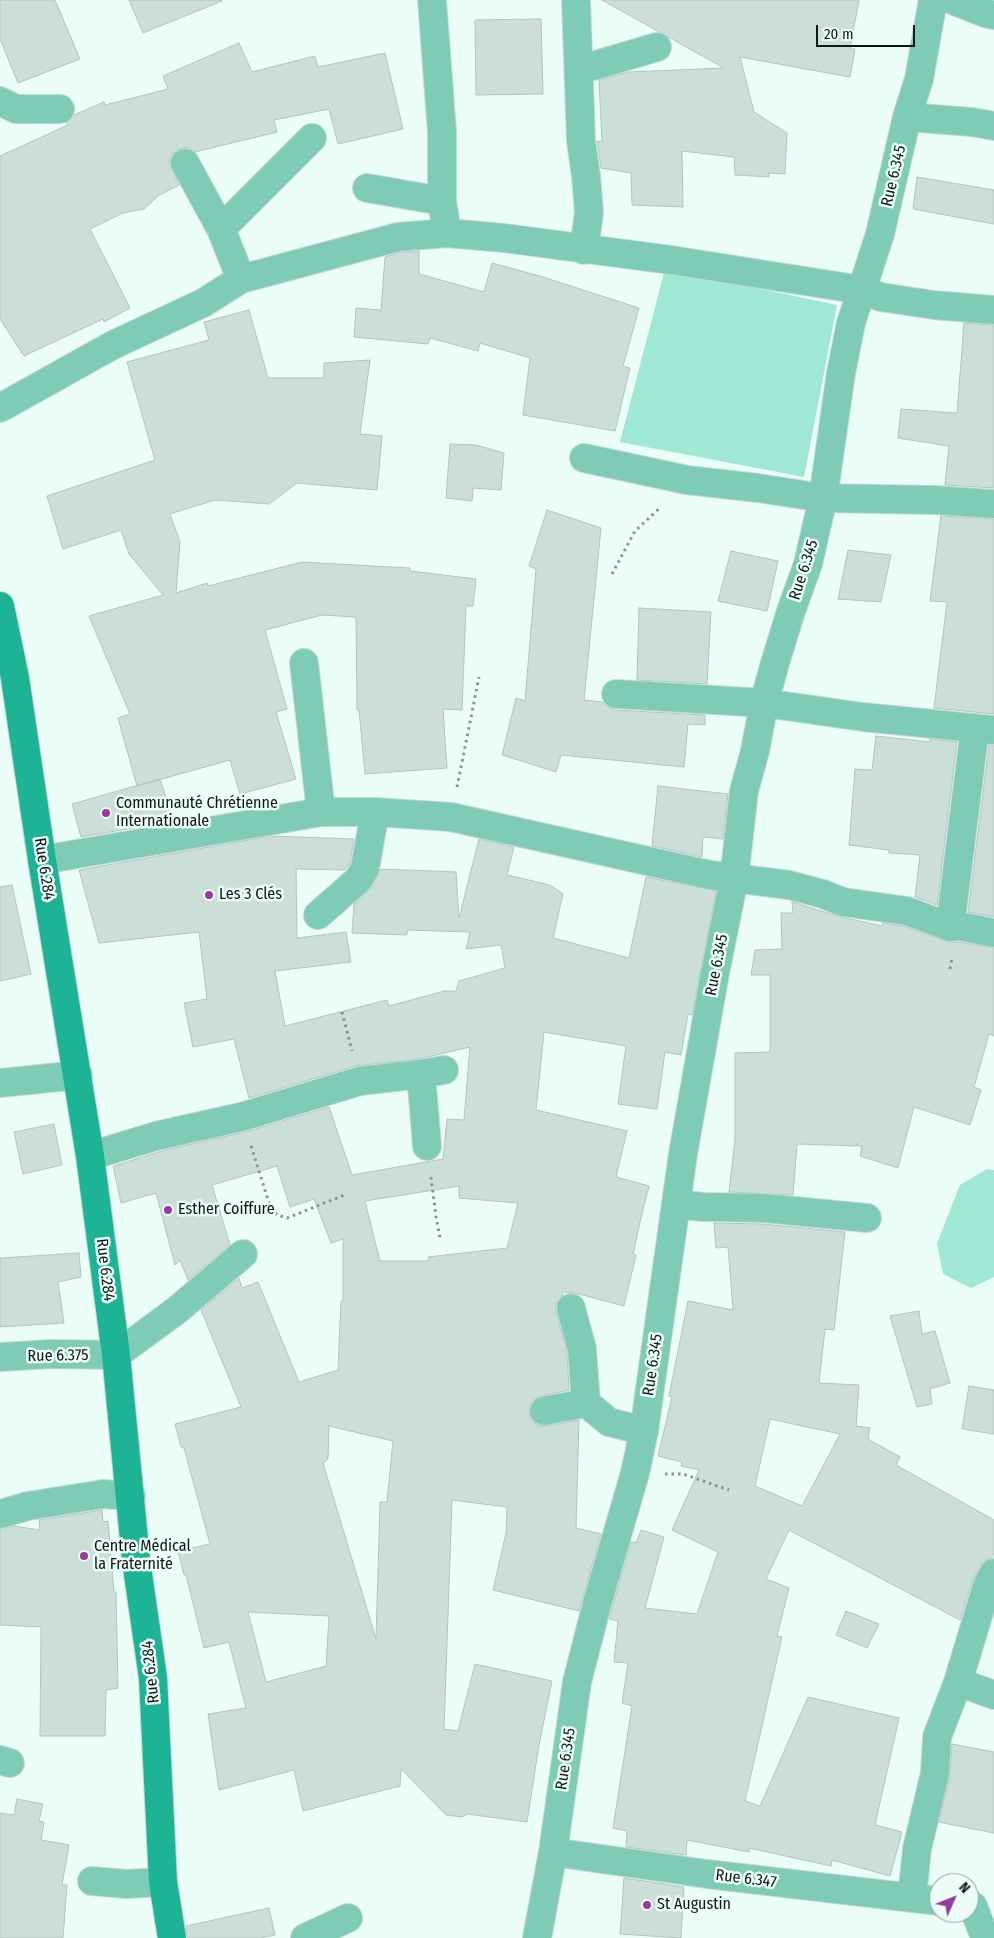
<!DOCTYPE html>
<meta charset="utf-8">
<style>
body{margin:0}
#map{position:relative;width:994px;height:1938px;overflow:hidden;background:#eafdf7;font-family:"Fira Sans Condensed",sans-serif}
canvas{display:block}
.north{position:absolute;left:929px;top:1873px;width:50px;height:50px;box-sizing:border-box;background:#eafdf7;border:1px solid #93a19d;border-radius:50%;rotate:46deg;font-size:14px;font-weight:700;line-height:20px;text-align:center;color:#111715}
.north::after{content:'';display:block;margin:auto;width:18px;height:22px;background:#9838a0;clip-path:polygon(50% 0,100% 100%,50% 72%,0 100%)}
.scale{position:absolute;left:816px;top:25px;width:99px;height:22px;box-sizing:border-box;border:2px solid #111715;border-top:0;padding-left:6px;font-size:15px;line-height:18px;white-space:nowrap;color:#111715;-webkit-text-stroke:4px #eafdf7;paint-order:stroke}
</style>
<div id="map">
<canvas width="994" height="1938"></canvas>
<div class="north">N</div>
<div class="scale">20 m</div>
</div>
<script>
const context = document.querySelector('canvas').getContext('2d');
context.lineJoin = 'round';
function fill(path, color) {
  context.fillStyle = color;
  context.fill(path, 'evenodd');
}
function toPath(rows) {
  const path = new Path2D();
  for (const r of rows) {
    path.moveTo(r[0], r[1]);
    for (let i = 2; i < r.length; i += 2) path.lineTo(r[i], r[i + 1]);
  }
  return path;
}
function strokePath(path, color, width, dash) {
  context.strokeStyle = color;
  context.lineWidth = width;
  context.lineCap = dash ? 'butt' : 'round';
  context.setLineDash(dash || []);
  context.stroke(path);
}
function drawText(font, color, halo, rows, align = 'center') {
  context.font = font + ' "Fira Sans Condensed",sans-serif';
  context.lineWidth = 5;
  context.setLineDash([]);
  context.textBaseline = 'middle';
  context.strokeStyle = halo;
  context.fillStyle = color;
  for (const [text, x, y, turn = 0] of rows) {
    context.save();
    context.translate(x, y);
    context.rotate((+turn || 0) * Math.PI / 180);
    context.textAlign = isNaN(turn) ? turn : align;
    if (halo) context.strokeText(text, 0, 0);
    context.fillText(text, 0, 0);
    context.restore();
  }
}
fill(toPath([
 [665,269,837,305,804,477,620,442],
 [987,1169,994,1170,994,1277,971,1288,943,1274,937,1243,960,1185]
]), '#9fe8d4');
const building = toPath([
 [0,0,55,0,80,59,18,83,0,39,0,0],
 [129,0,221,0,222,1,143,33,129,0],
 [602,0,859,0,850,49,855,49,850,77,740,57,754,112,787,133,785,174,769,173,769,177,735,175,734,157,682,151,683,207,632,205,631,173,601,168,597,141,602,142,599,80,628,72,724,68,602,0],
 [541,19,543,94,476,95,475,20,541,19],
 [239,43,252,72,315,56,318,67,385,53,403,129,338,144,329,109,274,120,277,132,195,152,186,147,177,150,171,155,169,163,179,185,158,196,144,209,123,213,90,229,130,308,104,322,103,319,24,356,0,319,0,156,68,125,66,123,74,115,104,102,105,105,168,89,163,76,239,43],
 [917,177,994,190,994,224,913,209,917,177],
 [419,251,419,274,484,292,492,263,543,277,639,308,623,366,630,368,615,431,523,415,530,358,480,343,478,351,430,338,428,344,354,337,356,308,381,310,385,257,401,252,419,251],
 [249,310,268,378,324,378,324,363,370,360,360,434,382,436,377,490,297,483,269,504,215,500,170,514,180,542,176,593,207,583,208,586,302,562,410,568,410,571,476,579,473,606,466,606,462,710,443,709,447,768,365,774,359,710,357,710,356,617,322,615,265,630,287,709,276,712,296,779,240,794,230,760,137,786,118,718,130,714,89,616,163,595,129,554,121,530,63,549,47,496,155,460,127,362,209,340,204,322,249,310],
 [964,323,994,325,994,488,945,485,949,446,898,438,901,409,957,413,964,323],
 [450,444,476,445,504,453,501,490,473,488,472,501,446,498,450,444],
 [547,510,601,528,584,700,602,702,608,707,615,710,705,715,705,725,688,724,684,767,561,755,556,772,502,755,516,698,525,701,536,569,529,566,547,510],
 [941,516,994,519,994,714,934,708,947,602,930,601,941,516],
 [848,550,891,555,881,602,838,599,848,550],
 [731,551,778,561,767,611,718,601,731,551],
 [639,608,711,612,707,684,637,680,639,608],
 [876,736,930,742,930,739,957,742,937,905,915,897,920,855,889,853,889,850,849,845,855,769,872,770,876,736],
 [989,745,994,745,994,917,968,912,989,745],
 [160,779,174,821,81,837,72,804,160,779],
 [658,786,728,794,723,839,703,837,702,857,652,846,658,786],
 [271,836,354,839,350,863,345,870,296,869,297,938,346,932,351,962,275,971,285,1026,387,1000,389,1006,445,991,456,991,459,981,505,968,501,945,466,949,470,932,407,930,407,935,352,933,354,904,371,888,381,869,456,872,459,918,479,839,514,847,507,875,550,885,563,894,553,938,629,958,646,877,716,891,692,1015,688,1014,681,1055,665,1052,657,1109,618,1104,626,1046,544,1032,536,1110,627,1131,616,1177,649,1186,640,1222,633,1254,636,1255,624,1306,575,1293,562,1292,563,1295,556,1304,556,1312,567,1352,569,1390,541,1396,533,1400,529,1406,529,1414,532,1421,539,1426,547,1426,579,1420,576,1528,601,1534,579,1611,493,1590,506,1533,507,1507,452,1500,444,1729,458,1731,475,1664,552,1681,539,1745,527,1822,467,1814,462,1817,446,1815,401,1769,400,1786,303,1811,294,1770,219,1790,208,1714,246,1708,229,1642,204,1648,186,1575,184,1575,178,1551,210,1544,184,1448,181,1447,175,1424,241,1407,201,1310,239,1278,242,1288,258,1282,299,1382,338,1370,341,1301,343,1301,343,1239,331,1243,314,1199,290,1207,277,1166,212,1185,230,1245,188,1280,180,1260,175,1265,156,1193,121,1203,113,1166,165,1150,245,1132,329,1107,352,1175,443,1159,447,1119,464,1120,470,1047,419,1059,356,1066,249,1098,234,1039,193,1047,184,1003,207,999,199,932,99,943,79,870,271,836],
 [459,1186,459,1198,518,1203,507,1248,428,1257,429,1261,380,1261,365,1201,459,1186],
 [329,1426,393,1441,387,1502,380,1502,376,1639,323,1463,328,1459,329,1426],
 [248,1612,329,1616,326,1666,266,1682,248,1612],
 [12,885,31,974,0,981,0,887,12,885],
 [792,902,841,917,882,926,883,923,903,926,948,942,958,942,994,948,994,1036,989,1034,974,1087,981,1090,970,1125,914,1107,898,1168,860,1156,862,1146,857,1146,857,1143,856,1146,797,1144,793,1195,729,1192,735,1140,735,1053,770,1052,770,975,751,975,755,950,782,949,781,913,793,913,792,902],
 [54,1124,62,1165,23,1174,14,1132,54,1124],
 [714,1223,762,1224,845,1232,834,1330,825,1329,819,1383,859,1385,856,1426,870,1428,868,1439,900,1457,896,1465,994,1520,994,1552,992,1558,985,1560,981,1565,973,1579,960,1620,789,1530,766,1579,789,1588,777,1636,782,1637,745,1801,760,1806,808,1697,899,1718,875,1825,902,1832,890,1876,832,1860,831,1866,749,1848,749,1852,687,1840,686,1855,626,1847,627,1831,613,1828,632,1706,622,1703,628,1663,614,1662,618,1621,609,1619,631,1542,636,1543,641,1530,664,1537,645,1608,697,1614,718,1552,672,1530,699,1470,681,1466,682,1462,658,1456,672,1397,669,1396,688,1301,733,1310,728,1247,716,1248,714,1223],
 [770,1419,840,1434,802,1506,755,1486,770,1419],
 [79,1253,81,1277,58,1282,64,1323,0,1327,0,1258,79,1253],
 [919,1311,922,1334,935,1331,950,1383,930,1389,932,1404,917,1407,890,1316,919,1311],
 [969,1386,994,1390,994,1434,962,1429,969,1386],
 [102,1510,103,1522,108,1521,114,1592,116,1592,118,1688,106,1690,105,1736,40,1736,41,1627,0,1625,0,1529,14,1526,40,1530,39,1520,102,1510],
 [846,1611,879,1624,867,1648,836,1635,846,1611],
 [952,1744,994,1752,994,1833,939,1822,950,1776,952,1744],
 [17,1799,43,1804,39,1821,44,1822,41,1840,69,1845,62,1885,67,1885,63,1938,0,1938,0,1813,14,1815,17,1799],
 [624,1878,684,1887,681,1938,620,1934,624,1878],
 [269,1908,275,1935,261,1938,187,1938,186,1926,269,1908]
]);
fill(building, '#ccded8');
strokePath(building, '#b1c4be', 1);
const street = toPath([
 [432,0,442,132,442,201,447,233],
 [576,0,581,141,586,176,589,212,584,250],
 [952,0,985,13,994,15],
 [579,70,657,47],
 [0,101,16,109,60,109],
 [907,117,972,122,994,126],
 [185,163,221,229,241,279],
 [367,188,442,201],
 [221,229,312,138],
 [0,408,113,345,203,303,241,279,398,237,447,233,504,238,671,260,862,290,881,297,934,305,994,310],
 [584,458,687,480,758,488,823,498,934,500,994,504],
 [304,663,321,812],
 [616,694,764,703,863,717,994,730],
 [42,860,321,812,375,812,451,817,710,875,789,885,823,894,843,902,907,911,950,927,959,926,994,933],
 [318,915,358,880,365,868,375,812],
 [950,927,975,728],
 [421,1074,444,1070],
 [0,1083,78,1075],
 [90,1156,156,1136,241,1117,360,1081,421,1074,427,1146],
 [676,1204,703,1207,763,1208,867,1218],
 [571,1308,582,1349,586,1403,609,1422,644,1431],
 [0,1357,52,1354,116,1355,177,1310,243,1254],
 [544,1411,586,1403],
 [0,1514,28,1506,103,1494,131,1496],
 [958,1682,994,1695],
 [0,1760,10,1763],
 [553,1852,707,1874,939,1901],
 [92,1881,126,1884,163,1882],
 [912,1897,917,1849,935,1773,937,1737,958,1682,987,1586,994,1573],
 [973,1906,985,1938],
 [305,1938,348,1918],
 [537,1938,553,1852,577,1682,597,1604,635,1473,644,1431,683,1154,715,973,734,879,744,791,755,751,764,703,775,663,791,611,808,564,823,498,841,373,851,323,880,234,907,117,919,79,933,0]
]);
const secondary = toPath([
 [0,606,15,678,42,860,90,1156,116,1355,136,1560,153,1678,163,1882,172,1938]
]);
strokePath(street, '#c7d8d3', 30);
strokePath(secondary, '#c7d8d3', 30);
strokePath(toPath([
 [612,574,635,531,661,507],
 [457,787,479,677],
 [950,969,952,958],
 [342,1012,352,1051],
 [251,1146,270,1206,277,1215,287,1218,347,1194],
 [431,1177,436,1217,440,1238],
 [665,1474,683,1474,729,1490]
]), '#879490', 3, [2.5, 4]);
strokePath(street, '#7ecbb6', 28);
strokePath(secondary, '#1db395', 28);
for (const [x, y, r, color] of [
 [106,813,5,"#9838a0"],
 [209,895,5,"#9838a0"],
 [168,1210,5,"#9838a0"],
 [84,1556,5,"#9838a0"],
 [647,1905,5,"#9838a0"]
]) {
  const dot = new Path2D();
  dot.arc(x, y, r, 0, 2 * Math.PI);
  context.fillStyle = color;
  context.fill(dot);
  strokePath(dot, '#eafdf7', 2);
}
drawText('16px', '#111715', '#eafdf7', [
 ["Rue 6.345",894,176,-77],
 ["Rue 6.345",804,570,-72],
 ["Rue 6.284",44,869,81],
 ["Rue 6.345",717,965,-79],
 ["Rue 6.284",105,1270,83],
 ["Rue 6.375",58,1356,-1],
 ["Rue 6.345",653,1365,-82],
 ["Rue 6.284",151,1672,-96],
 ["Rue 6.345",566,1759,-82],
 ["Rue 6.347",746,1879,7]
]);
drawText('16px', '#111715', '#eafdf7', [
 ["Communauté Chrétienne",116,804],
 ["Internationale",116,822],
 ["Les 3 Clés",219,895],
 ["Esther Coiffure",178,1210],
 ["Centre Médical",94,1547],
 ["la Fraternité",94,1565],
 ["St Augustin",657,1905]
], 'left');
</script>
